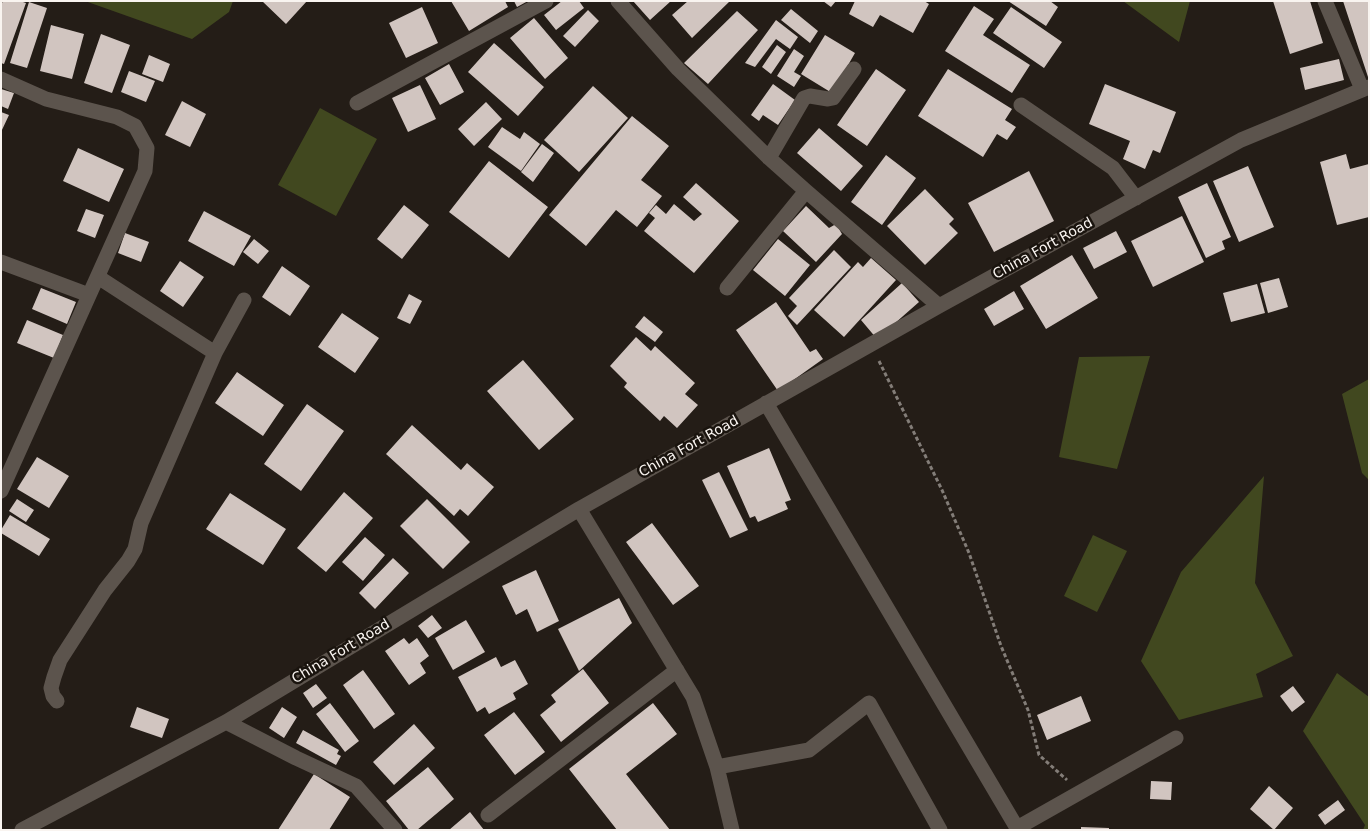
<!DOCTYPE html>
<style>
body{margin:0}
#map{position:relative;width:1370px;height:831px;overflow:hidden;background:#241d17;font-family:"DejaVu Sans",sans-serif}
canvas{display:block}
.frame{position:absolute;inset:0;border:2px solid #f9f4f0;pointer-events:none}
</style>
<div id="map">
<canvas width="1370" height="831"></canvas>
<div class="frame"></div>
</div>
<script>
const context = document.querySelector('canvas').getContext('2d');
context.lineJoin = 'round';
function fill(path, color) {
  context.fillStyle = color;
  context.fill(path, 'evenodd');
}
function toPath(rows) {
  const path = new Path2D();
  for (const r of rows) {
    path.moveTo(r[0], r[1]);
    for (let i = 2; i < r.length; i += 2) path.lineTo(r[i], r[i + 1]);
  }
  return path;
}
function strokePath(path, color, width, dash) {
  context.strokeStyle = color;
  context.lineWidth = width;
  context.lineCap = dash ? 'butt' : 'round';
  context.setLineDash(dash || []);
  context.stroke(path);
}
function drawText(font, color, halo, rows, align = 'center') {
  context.font = font + ' "DejaVu Sans",sans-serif';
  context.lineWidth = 5;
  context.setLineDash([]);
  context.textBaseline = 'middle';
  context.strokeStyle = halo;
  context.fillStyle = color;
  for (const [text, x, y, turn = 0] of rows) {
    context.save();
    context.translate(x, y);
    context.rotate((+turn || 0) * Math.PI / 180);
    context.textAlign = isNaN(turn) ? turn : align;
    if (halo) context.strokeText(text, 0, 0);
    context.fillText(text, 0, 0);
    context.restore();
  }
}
fill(toPath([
 [85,1,233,1,229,12,192,39],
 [1123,1,1190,1,1179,42],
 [320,108,377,139,336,216,278,185],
 [1150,356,1117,469,1059,457,1079,357],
 [1369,379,1369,480,1362,473,1342,394],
 [1264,476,1255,583,1293,656,1256,674,1263,697,1179,720,1141,661,1181,572],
 [1093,535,1127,551,1097,612,1064,596],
 [1337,673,1369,697,1369,830,1363,830,1365,825,1303,731]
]), '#41481f');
fill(toPath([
 [3,1,20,1,26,3,4,64,1,63,1,5],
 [262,1,307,1,286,24],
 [451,1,505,1,508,7,469,31],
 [514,1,528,1,517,7],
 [562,1,579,1,584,8,556,30,544,15],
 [633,1,671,1,650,20],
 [688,1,730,1,692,38,672,15],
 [823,1,836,1,831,7],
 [855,1,924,1,929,4,913,33,880,15,873,27,849,14],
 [1008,1,1050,1,1058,7,1046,26],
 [1273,1,1310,1,1323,43,1290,54],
 [1343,1,1369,1,1369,77,1368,77],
 [29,2,47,8,27,68,10,63],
 [974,6,994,19,983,35,1030,65,1012,93,945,51],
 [422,7,438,43,406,58,389,23],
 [1011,7,1062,42,1044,68,993,33],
 [791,9,818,31,810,43,781,20],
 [588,10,599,21,575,47,563,36],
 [737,11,758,30,708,84,684,63],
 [534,18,568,58,545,79,510,38],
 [776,20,798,37,790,49,776,39,755,67,745,63],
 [51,25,84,34,72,79,40,71],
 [101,34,130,45,112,93,84,83],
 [825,35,855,53,832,93,801,74],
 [494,43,544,87,518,116,468,72],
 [777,45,786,52,771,74,762,67],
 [794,49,804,56,794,72,801,76,794,87,777,76],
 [149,55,170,64,163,82,142,74],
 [1339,59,1344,80,1305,90,1300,68],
 [449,64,464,92,440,105,425,78],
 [876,69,906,90,867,146,837,125],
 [948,69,1012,109,1005,120,1016,127,1007,140,997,134,983,157,918,116],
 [129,71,155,81,146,102,121,92],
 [773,84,795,100,778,125,763,115,759,121,751,115],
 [1105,84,1176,112,1160,153,1153,150,1145,169,1123,159,1130,141,1089,124],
 [420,85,436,119,408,132,392,98],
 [593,86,628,118,579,172,544,140],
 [1,89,14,93,8,109,1,106],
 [182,101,206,114,190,147,165,135],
 [486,102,502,119,474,146,458,129],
 [1,112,9,115,1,132],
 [632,116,669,146,641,180,662,196,637,227,616,210,586,246,549,215],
 [502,127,520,139,524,132,540,144,521,171,488,147],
 [819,128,863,166,841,191,797,153],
 [542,144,554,153,533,182,521,172],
 [78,148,124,169,109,202,63,181],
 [1346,154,1350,169,1369,164,1369,217,1337,225,1320,162],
 [886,155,916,178,882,225,851,202],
 [489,161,548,207,509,258,449,212],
 [1248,166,1274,227,1239,242,1213,181],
 [1029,171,1054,221,994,252,968,203],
 [696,183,739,221,694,273,644,231,655,218,649,213,656,205,666,214,674,204,694,221,702,214,683,197],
 [1207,183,1231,237,1222,241,1225,249,1206,258,1178,197],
 [925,189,954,219,949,224,958,233,925,265,887,226],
 [404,205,429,225,402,259,377,239],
 [806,206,829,228,836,224,842,234,816,262,783,231],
 [86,209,104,215,95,238,77,231],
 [204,211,251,236,234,266,188,241],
 [1182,216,1204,262,1153,287,1131,241],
 [1116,231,1127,252,1094,269,1083,248],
 [125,233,149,242,141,262,118,253],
 [254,239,269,251,258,264,243,252],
 [778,239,810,265,785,296,753,270],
 [834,250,851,267,797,325,788,316,797,306,789,298],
 [1072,255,1098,298,1046,329,1020,286],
 [871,258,896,280,844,337,814,310,858,262,863,267],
 [180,261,204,277,183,307,160,291],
 [282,266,310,286,290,316,262,297],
 [1279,278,1288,307,1268,313,1260,283],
 [902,283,919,302,877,339,861,320],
 [1257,284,1265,313,1231,322,1223,293],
 [41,288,76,302,67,324,32,309],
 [1014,291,1024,309,994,326,984,309],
 [409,294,422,301,410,324,397,318],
 [776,302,810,352,816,349,823,359,778,391,736,330],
 [342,313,379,338,355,373,318,347],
 [644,316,663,332,655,342,635,327],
 [27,320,63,335,54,358,17,343],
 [636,337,651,351,655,346,695,383,685,394,698,405,677,428,664,416,660,421,624,387,627,383,610,366],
 [523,360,574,419,539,450,487,391],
 [237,372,284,405,263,436,215,403],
 [307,404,344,431,301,491,264,464],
 [412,425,461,470,467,463,494,487,468,516,460,509,454,516,386,454],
 [769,448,791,500,785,502,788,509,758,522,755,516,750,518,727,466],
 [37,457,69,476,49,508,17,489],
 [719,472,748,530,730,538,702,480],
 [344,492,373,518,326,572,297,548],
 [230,493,286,529,263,565,206,529],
 [17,499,34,510,26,522,9,511],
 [427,499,470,542,443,569,400,526],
 [10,515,50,539,39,556,1,533,1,530],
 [652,523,699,586,673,605,626,542],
 [365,537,385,555,363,581,342,562],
 [393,558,409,573,375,609,359,593],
 [536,570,559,621,537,632,527,609,516,615,502,586],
 [619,598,632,623,579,671,558,629],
 [432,615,442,628,428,638,418,626],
 [466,620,485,652,453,670,435,638],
 [404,638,409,644,417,638,429,656,420,663,426,673,409,685,385,651],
 [496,657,501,667,515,660,528,684,513,693,516,699,489,714,485,707,477,712,458,677],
 [583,669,609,703,561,742,540,715,556,702,551,695],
 [363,670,395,714,374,729,343,685],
 [316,684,327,698,313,708,303,693],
 [1293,686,1305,702,1292,712,1280,696],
 [1081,696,1091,721,1047,740,1037,715],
 [330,703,359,741,345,752,316,714],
 [653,703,677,734,626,774,670,830,617,830,569,769],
 [137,707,169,719,162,738,130,727],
 [282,707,297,717,284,738,269,728],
 [514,712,545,752,515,775,484,735],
 [414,724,435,748,394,785,373,762],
 [303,730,339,750,337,754,341,756,336,765,296,743],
 [428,767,454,799,417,830,409,830,386,801],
 [314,774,350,797,329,830,278,830],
 [1151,781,1172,782,1171,800,1150,799],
 [1269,786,1293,808,1274,830,1250,809],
 [1338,800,1345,810,1325,825,1318,815],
 [470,812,484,830,449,830],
 [1081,827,1109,828,1109,830,1081,830]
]), '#d1c5c0');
strokePath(toPath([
 [879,361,942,490,969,553,1001,646,1028,710,1039,755,1067,780]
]), '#837d78', 3, [4, 2.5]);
strokePath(toPath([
 [618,1,678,69,769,158,806,191,939,306],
 [1325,1,1362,89],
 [1,79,46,99,117,117,135,126,147,148,145,171,1,491],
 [357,103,546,1],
 [1021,105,1113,168,1136,198],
 [769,158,804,98,810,96,828,99,833,98,854,69],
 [1,262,89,295],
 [98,277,215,353],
 [727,288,806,191],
 [766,403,1017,828,1176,738],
 [579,509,693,697,717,767,732,830],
 [57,701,53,696,51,688,54,677,60,660,105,590,128,561,135,549,141,523,215,353,244,300],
 [226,722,296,758,356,786,395,830],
 [717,767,809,750,869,703,940,830],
 [488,815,677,670],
 [22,830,226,722,579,509,939,306,1241,140,1369,87]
]), '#5c544d', 15);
drawText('14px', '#f9f4f0', '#1a140e', [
 ["China Fort Road",1043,249,-29],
 ["China Fort Road",689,447,-29],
 ["China Fort Road",341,652,-31]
]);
</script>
